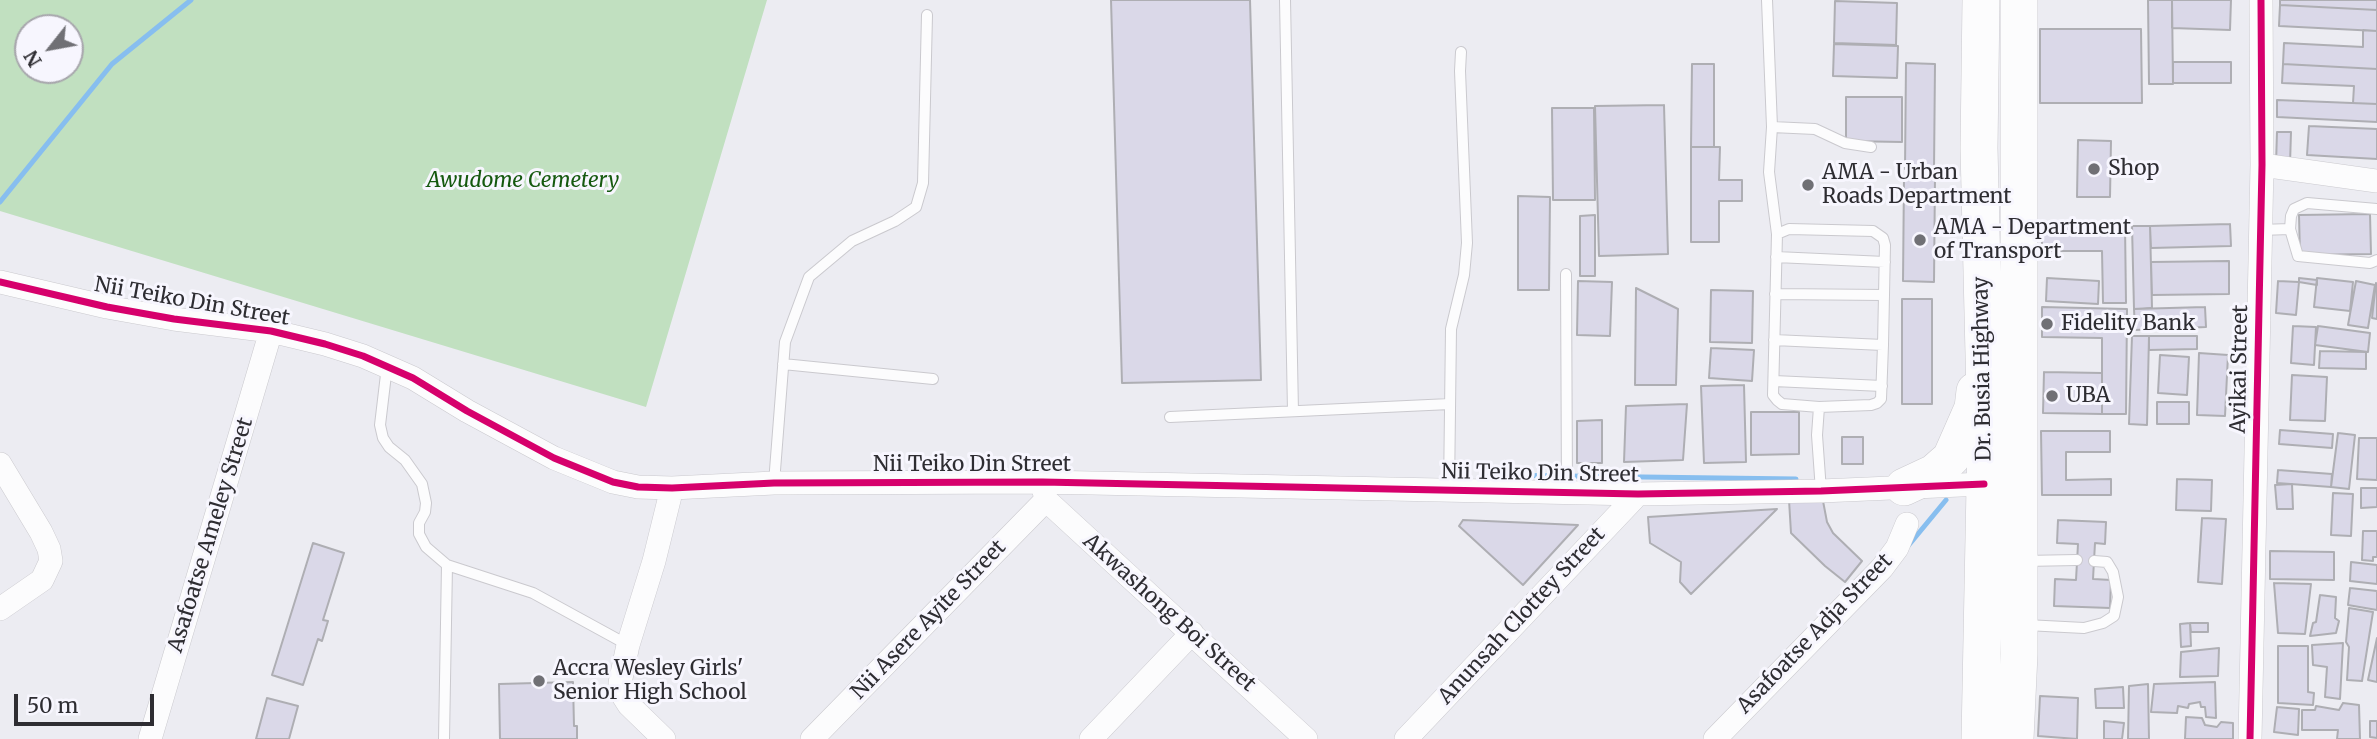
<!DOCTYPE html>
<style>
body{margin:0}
#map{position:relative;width:2377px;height:739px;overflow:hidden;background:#ececf2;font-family:Merriweather,serif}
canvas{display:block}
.north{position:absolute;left:14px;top:14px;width:70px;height:70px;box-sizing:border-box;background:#f7f6fe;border:2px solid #a7a6ac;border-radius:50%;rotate:239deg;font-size:19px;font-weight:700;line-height:28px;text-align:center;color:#2e2d32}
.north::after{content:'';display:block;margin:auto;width:24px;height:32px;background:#707075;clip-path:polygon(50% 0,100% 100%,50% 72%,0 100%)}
.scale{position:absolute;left:14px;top:694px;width:140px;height:32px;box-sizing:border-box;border:4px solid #2e2d32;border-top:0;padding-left:9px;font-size:21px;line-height:24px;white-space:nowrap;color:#2e2d32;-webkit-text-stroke:5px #f7f6fe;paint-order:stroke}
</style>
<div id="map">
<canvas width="2377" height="739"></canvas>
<div class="north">N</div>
<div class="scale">50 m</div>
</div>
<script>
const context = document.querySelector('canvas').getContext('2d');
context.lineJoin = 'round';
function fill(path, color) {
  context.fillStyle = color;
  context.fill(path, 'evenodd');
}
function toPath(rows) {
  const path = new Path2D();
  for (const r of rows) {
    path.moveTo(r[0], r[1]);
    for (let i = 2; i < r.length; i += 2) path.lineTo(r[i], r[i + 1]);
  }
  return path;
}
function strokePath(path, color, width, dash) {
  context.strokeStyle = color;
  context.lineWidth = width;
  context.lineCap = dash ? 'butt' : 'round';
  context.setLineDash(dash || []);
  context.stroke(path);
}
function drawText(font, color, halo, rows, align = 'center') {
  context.font = font + ' Merriweather,serif';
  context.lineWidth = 6;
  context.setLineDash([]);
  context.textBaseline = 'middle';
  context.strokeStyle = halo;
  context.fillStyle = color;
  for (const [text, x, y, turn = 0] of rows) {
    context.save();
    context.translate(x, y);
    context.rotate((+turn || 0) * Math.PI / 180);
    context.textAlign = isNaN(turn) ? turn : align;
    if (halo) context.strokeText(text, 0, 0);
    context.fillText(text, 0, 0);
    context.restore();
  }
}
fill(toPath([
 [0,0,767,0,646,407,0,211],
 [28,28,70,28,70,70,28,70]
]), '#c1e0c0');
strokePath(toPath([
 [0,202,112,64,191,0],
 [1490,475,1796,479],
 [1908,546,1946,500]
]), '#87beef', 5);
const building = toPath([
 [1111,0,1250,0,1261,380,1122,383,1111,0],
 [2148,0,2172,0,2173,84,2149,84,2148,0],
 [2172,0,2231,0,2230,30,2172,28,2172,0],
 [2280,0,2377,0,2377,10,2280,5,2280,0],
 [1835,1,1897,3,1896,45,1834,43,1835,1],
 [2280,5,2377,10,2377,31,2279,26,2280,5],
 [2040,29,2141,29,2142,103,2040,103,2040,29],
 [2363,30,2377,31,2377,69,2283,64,2284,43,2363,47,2363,30],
 [1834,44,1898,46,1897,78,1833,76,1834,44],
 [2173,62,2231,62,2231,83,2173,83,2173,62],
 [1906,63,1935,64,1934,170,1905,169,1906,63],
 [1692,64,1714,64,1714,147,1691,147,1692,64],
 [2283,64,2377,69,2377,104,2353,103,2354,86,2282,83,2283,64],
 [1846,97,1902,97,1902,142,1846,141,1846,97],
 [2277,100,2377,104,2377,122,2277,117,2277,100],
 [1664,105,1668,254,1599,256,1595,106,1664,105],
 [1552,108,1594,108,1595,200,1553,200,1552,108],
 [2309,126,2377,129,2377,159,2307,155,2309,126],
 [2277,132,2291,132,2290,164,2276,164,2277,132],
 [2078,140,2111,141,2110,197,2077,197,2078,140],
 [1691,147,1720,147,1719,180,1742,180,1742,201,1719,201,1719,242,1691,242,1691,147],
 [1904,176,1935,176,1934,282,1903,281,1904,176],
 [1518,196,1550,197,1549,290,1518,290,1518,196],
 [2370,214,2371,254,2300,255,2299,215,2370,214],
 [1595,215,1595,276,1580,276,1580,216,1595,215],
 [2230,224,2231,246,2151,248,2150,226,2230,224],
 [2042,225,2125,225,2126,303,2103,303,2102,251,2042,251,2042,225],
 [2132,226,2150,226,2152,308,2134,309,2132,226],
 [2229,261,2229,294,2152,295,2151,262,2229,261],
 [2047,278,2099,281,2098,304,2046,301,2047,278],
 [2299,278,2317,280,2317,285,2299,282,2299,278],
 [2317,278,2353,282,2350,311,2314,307,2317,278],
 [1578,281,1612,282,1610,336,1577,335,1578,281],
 [2278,281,2299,282,2296,315,2276,313,2278,281],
 [2356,281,2375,285,2368,328,2348,325,2356,281],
 [2376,283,2377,284,2377,319,2372,318,2376,283],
 [1636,288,1678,309,1676,385,1635,385,1636,288],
 [1711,290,1753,291,1752,343,1710,342,1711,290],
 [1902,299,1932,299,1932,404,1902,404,1902,299],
 [2042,307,2127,309,2126,414,2102,414,2102,338,2042,337,2042,307],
 [2205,307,2206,327,2135,330,2134,309,2205,307],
 [2293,326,2316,327,2314,365,2291,363,2293,326],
 [2318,326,2370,333,2368,352,2315,345,2318,326],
 [2132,336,2149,336,2147,425,2129,424,2132,336],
 [2149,336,2197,336,2197,349,2149,350,2149,336],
 [1711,348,1754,350,1752,381,1709,378,1711,348],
 [2320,351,2366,352,2366,369,2319,368,2320,351],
 [2199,353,2228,355,2225,416,2197,415,2199,353],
 [2160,355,2189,357,2187,395,2158,393,2160,355],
 [2044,372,2102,373,2102,414,2043,413,2044,372],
 [2292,375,2327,377,2325,421,2290,420,2292,375],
 [1744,385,1746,462,1704,463,1701,386,1744,385],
 [2157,402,2189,402,2189,424,2157,424,2157,402],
 [1687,404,1683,460,1624,462,1626,406,1687,404],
 [1751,412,1799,412,1799,454,1751,455,1751,412],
 [1602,420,1602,463,1577,463,1577,421,1602,420],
 [2280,430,2333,434,2332,448,2279,444,2280,430],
 [2041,431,2110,431,2110,452,2066,452,2066,480,2111,479,2111,495,2042,495,2041,431],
 [2338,433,2355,435,2349,489,2331,487,2338,433],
 [1842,437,1863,437,1863,464,1842,464,1842,437],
 [2359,438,2377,438,2377,480,2357,479,2359,438],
 [2278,470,2332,474,2331,487,2277,483,2278,470],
 [2177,479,2212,480,2211,511,2176,510,2177,479],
 [2292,484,2293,509,2277,509,2275,485,2292,484],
 [2361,488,2377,488,2377,507,2361,508,2361,488],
 [2333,493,2353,494,2351,536,2331,535,2333,493],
 [1789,500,1823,501,1827,522,1833,533,1862,561,1845,582,1825,566,1791,533,1789,500],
 [1777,509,1691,594,1680,582,1681,562,1650,543,1648,517,1777,509],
 [2202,518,2226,519,2222,584,2198,582,2202,518],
 [1463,520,1578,525,1523,585,1459,526,1463,520],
 [2058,520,2106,522,2105,544,2095,543,2093,579,2111,580,2110,608,2054,606,2055,579,2076,580,2078,544,2057,543,2058,520],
 [2363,531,2377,531,2377,557,2373,557,2373,561,2362,560,2363,531],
 [313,543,344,553,323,620,328,621,322,641,318,639,303,685,272,675,313,543],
 [2270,551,2334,552,2334,580,2270,579,2270,551],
 [2351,562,2377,565,2377,584,2350,581,2351,562],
 [2274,583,2311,584,2305,634,2278,633,2274,583],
 [2350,588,2377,591,2377,610,2348,605,2350,588],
 [2320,595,2336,597,2335,618,2339,621,2336,633,2310,636,2313,623,2316,622,2320,595],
 [2349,608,2373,612,2362,681,2347,680,2349,647,2346,642,2349,608],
 [2190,623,2208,623,2208,632,2191,632,2190,623],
 [2190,623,2191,646,2181,647,2180,624,2190,623],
 [2377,638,2377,682,2368,680,2377,638],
 [2343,643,2340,699,2325,697,2327,667,2313,665,2312,645,2343,643],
 [2278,646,2308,646,2308,692,2314,693,2313,705,2278,703,2278,646],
 [2219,648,2218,676,2180,677,2181,652,2219,648],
 [573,682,574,726,577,726,577,739,500,739,499,684,573,682],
 [2215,682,2216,718,2206,717,2205,707,2201,707,2200,702,2189,704,2188,708,2178,706,2177,713,2151,712,2154,684,2215,682],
 [2148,684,2149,739,2128,739,2129,686,2148,684],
 [2123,687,2124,708,2096,708,2095,689,2123,687],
 [2040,696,2078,698,2077,739,2038,736,2040,696],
 [267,698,298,706,289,739,256,739,267,698],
 [2343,703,2359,705,2360,739,2337,739,2338,730,2302,730,2302,710,2315,710,2316,706,2339,710,2343,703],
 [2277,707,2299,709,2298,735,2274,732,2277,707],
 [2186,717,2202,718,2205,725,2217,727,2221,722,2233,723,2233,739,2185,739,2186,717],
 [2104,721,2124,723,2122,739,2104,739,2104,721],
 [2370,721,2377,721,2377,738,2370,737,2370,721]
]);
fill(building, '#dad8e8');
strokePath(building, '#aeaeb3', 2);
const service = toPath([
 [1285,0,1293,411],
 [1767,0,1772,127,1769,172,1777,234,1773,395,1777,400,1782,404,1819,407,1871,405,1877,403,1881,399,1883,345,1885,245,1883,238,1873,231,1789,229,1777,234],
 [1772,127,1815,129,1845,143,1871,147],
 [2377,209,2307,203,2294,209,2291,216,2290,229,2298,256,2370,263,2377,260],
 [2260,230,2290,229],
 [1776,257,1885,262],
 [1566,274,1567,492],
 [1775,294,1884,295],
 [1774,340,1883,345],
 [783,364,933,379],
 [387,366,380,425,383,438,389,447,405,460,422,484,426,503,425,512,419,523,419,534,426,547,447,565,533,593,628,645],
 [1774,381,1882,386],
 [1819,407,1817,435,1821,491],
 [1170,417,1450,404],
 [774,483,785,342,809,277,852,241,895,221,916,207,923,183,927,15],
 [1449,491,1451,329,1464,275,1467,243,1460,71,1461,52],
 [2024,561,2077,560],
 [2026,625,2084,628,2103,623,2114,616,2118,597,2113,572,2107,562,2094,561],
 [444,739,447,565]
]);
const minor = toPath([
 [2262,165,2377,181],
 [0,282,107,307,174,319,271,331,325,344,363,356,413,378,467,411,554,458,613,482,638,487,672,488,774,483,1042,482,1638,494,1821,491,1984,484],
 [0,464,41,532,49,549,51,561,42,580,0,609],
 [1042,482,1046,500,1306,739],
 [150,739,271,331],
 [664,739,629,705,622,694,620,683,628,645,654,561,672,488],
 [812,739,1046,500],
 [1091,739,1192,633],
 [1406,739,1638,494],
 [1715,739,1882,568,1897,548,1907,524],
 [2250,739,2262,165,2261,0]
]);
const trunk = toPath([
 [1904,487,1934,473,1951,458,1973,408,1975,391],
 [1980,739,1986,437,1979,148,1981,0],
 [2015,739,2019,654,2019,0]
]);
strokePath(service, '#cac9ce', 12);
strokePath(minor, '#cac9ce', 24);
strokePath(trunk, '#cac9ce', 38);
strokePath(service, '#fcfcfd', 10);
strokePath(minor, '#fcfcfd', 23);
strokePath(trunk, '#fcfcfd', 37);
strokePath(toPath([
 [0,282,107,307,174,319,271,331,325,344,363,356,413,378,467,411,554,458,613,482,638,487,672,488,774,483,1042,482,1638,494,1821,491,1984,484],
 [2250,739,2262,165,2261,0]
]), '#d6006c', 7);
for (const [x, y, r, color] of [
 [2094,169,7,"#707075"],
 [1808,185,7,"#707075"],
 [1920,240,7,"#707075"],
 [2047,324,7,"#707075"],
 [2052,396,7,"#707075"],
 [539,681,7,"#707075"]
]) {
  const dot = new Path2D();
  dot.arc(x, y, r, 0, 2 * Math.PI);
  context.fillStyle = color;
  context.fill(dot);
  strokePath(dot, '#f7f6fe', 2.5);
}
drawText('21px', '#2e2d32', '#f7f6fe', [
 ["Shop",2108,169],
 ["AMA - Urban",1822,173],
 ["Roads Department",1822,197],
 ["AMA - Department",1934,228],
 ["of Transport",1934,252],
 ["Fidelity Bank",2061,324],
 ["UBA",2066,396],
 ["Accra Wesley Girls'",553,669],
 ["Senior High School",553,693]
], 'left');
drawText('italic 21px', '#15590f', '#f7f6fe', [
 ["Awudome Cemetery",523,181]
]);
drawText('21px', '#2e2d32', '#f7f6fe', [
 ["Nii Teiko Din Street",192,302,10],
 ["Dr. Busia Highway",1983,369,-91],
 ["Ayikai Street",2240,369,-89],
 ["Nii Teiko Din Street",972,465],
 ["Nii Teiko Din Street",1540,474,1],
 ["Asafoatse Ameley Street",211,535,-73],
 ["Akwashong Boi Street",1169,613,42],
 ["Anunsah Clottey Street",1522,616,-47],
 ["Nii Asere Ayite Street",929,620,-46],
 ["Asafoatse Adja Street",1815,634,-46]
]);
</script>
